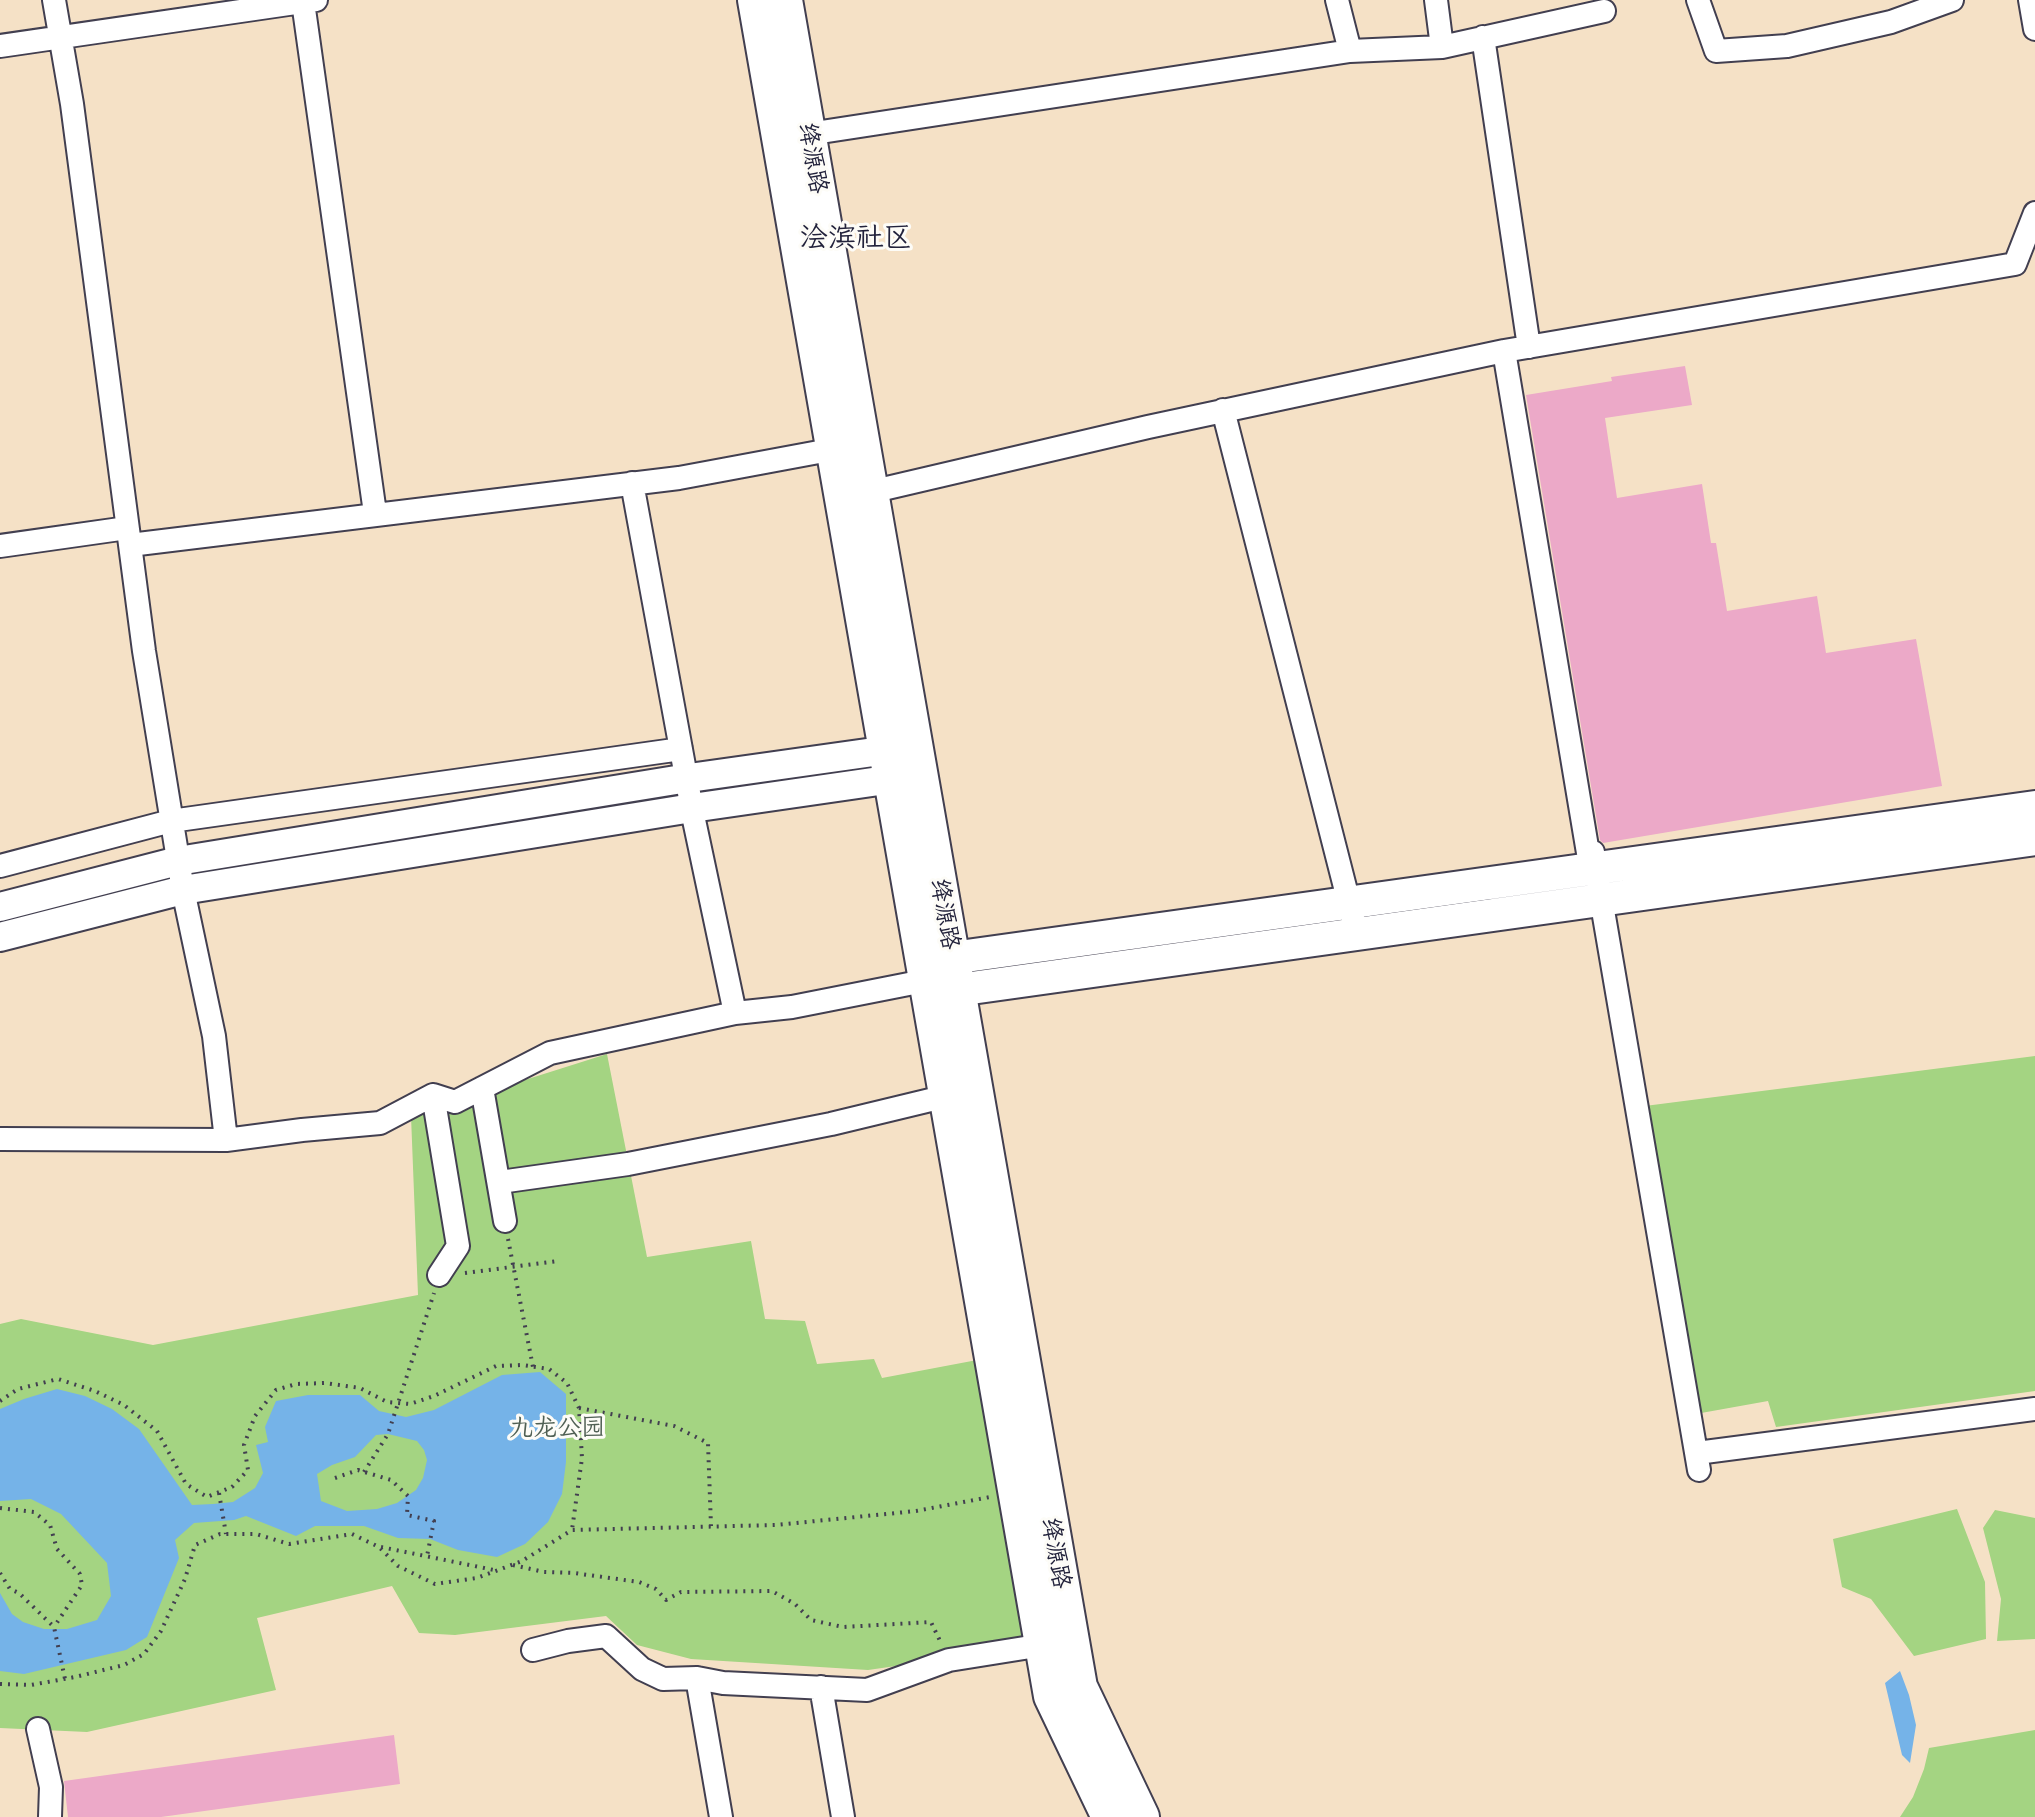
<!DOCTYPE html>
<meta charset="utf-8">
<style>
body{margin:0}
canvas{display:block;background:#f5e1c6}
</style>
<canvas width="2035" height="1817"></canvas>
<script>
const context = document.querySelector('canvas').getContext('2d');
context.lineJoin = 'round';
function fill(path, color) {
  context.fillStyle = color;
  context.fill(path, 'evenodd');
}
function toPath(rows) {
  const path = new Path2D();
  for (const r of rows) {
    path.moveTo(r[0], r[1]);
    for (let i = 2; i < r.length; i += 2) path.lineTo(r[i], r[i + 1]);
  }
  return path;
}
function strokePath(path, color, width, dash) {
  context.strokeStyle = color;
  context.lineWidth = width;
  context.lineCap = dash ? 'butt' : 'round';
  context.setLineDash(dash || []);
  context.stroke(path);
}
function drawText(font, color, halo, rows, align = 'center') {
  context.font = font + ' "Shantell Sans","LXGW WenKai TC",sans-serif';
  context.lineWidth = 6;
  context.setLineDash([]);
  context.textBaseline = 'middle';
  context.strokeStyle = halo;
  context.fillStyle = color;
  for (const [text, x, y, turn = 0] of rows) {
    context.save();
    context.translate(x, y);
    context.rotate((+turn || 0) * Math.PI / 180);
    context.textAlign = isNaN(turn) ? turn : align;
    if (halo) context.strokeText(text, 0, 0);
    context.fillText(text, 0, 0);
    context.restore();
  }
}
fill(toPath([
 [607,1054,647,1257,751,1241,765,1319,805,1321,817,1364,874,1359,882,1378,993,1357,1043,1645,868,1670,691,1659,637,1645,606,1616,455,1635,419,1633,392,1586,257,1618,276,1690,87,1732,0,1728,0,1324,21,1319,153,1345,418,1295,411,1116],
 [2035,1056,2035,1391,1776,1427,1768,1401,1690,1415,1637,1107],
 [1957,1509,1985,1582,1986,1639,1914,1656,1871,1599,1842,1587,1833,1539],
 [1995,1510,2035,1518,2035,1639,1997,1641,2001,1599,1983,1528],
 [2035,1730,2035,1817,1900,1817,1913,1797,1924,1769,1929,1748]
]), '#a4d482');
fill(toPath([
 [540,1372,566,1394,566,1462,562,1494,548,1522,525,1544,497,1557,458,1550,430,1539,398,1538,364,1526,315,1526,296,1536,246,1516,234,1520,194,1523,175,1540,179,1558,147,1637,126,1650,24,1674,0,1671,0,1593,12,1614,23,1622,44,1629,67,1629,97,1620,111,1596,107,1563,61,1514,31,1499,0,1501,0,1409,24,1399,57,1389,85,1396,112,1409,139,1429,192,1505,213,1504,233,1502,255,1488,263,1473,256,1445,268,1442,265,1427,276,1401,308,1395,360,1395,379,1411,406,1417,434,1410,502,1375],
 [388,1434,417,1441,424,1450,427,1460,423,1478,416,1490,397,1503,377,1509,347,1511,321,1501,317,1474,332,1465,355,1457,376,1435],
 [1900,1671,1909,1695,1916,1725,1910,1763,1902,1755,1885,1683]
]), '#75b3e8');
fill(toPath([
 [1685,366,1692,405,1605,418,1617,498,1702,484,1711,543,1716,543,1727,611,1817,596,1826,653,1916,639,1942,786,1603,843,1600,840,1526,395,1612,381,1611,377],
 [394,1735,400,1784,161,1817,68,1817,64,1781]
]), '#eca9c8');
const minor = toPath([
 [54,0,72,104,144,651,183,890,214,1036,226,1140],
 [1436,0,1442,47,1604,11],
 [1698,0,1716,51,1787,46,1891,22,1952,0],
 [2030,0,2035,29],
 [303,2,375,513],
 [1483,37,1529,347],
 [0,46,316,0],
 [1350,51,1442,47],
 [808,134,1350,51,1337,0],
 [1504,351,1588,853],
 [1223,410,1357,934],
 [632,483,694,820,735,1013],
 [870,492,1148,427,1504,351,2015,264,2035,213],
 [130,545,679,478,835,449],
 [0,546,127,528],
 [1593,852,1699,1470],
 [0,866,171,821,681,749],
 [482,1088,505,1221],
 [433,1095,458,1246,439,1275],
 [0,1139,226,1140,302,1130,380,1123,433,1095,455,1102,550,1053,735,1013,792,1007,929,980],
 [500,1182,628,1164,831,1124,947,1096],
 [1697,1453,2035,1409],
 [533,1650,568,1641,606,1636,642,1669,663,1679,697,1678,723,1683,867,1690,949,1660,1043,1645],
 [697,1678,721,1817],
 [821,1687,843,1817],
 [38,1729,51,1787,50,1817]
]);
const tertiary = toPath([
 [0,907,178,861,682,779,888,750],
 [0,937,183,890,692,808,893,779]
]);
const secondary = toPath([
 [952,958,2035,807],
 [957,990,2035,839]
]);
const trunk = toPath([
 [756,0,1052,1696,1110,1817],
 [784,0,1079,1687,1141,1817]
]);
strokePath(minor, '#423f50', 26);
strokePath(tertiary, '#423f50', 32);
strokePath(secondary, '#423f50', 36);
strokePath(trunk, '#423f50', 40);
strokePath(toPath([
 [508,1239,533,1367],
 [465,1273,558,1261],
 [0,1401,18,1389,58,1379,95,1391,124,1405,157,1431,186,1484,207,1497,232,1487,248,1470,244,1445,255,1416,276,1390,296,1384,325,1383,360,1388,387,1402,410,1404,434,1396,496,1366,523,1365,549,1369,567,1383,579,1408,582,1458,572,1530],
 [579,1408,674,1426,708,1443,711,1526],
 [364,1472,388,1434,434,1293],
 [335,1478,358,1470,391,1480,408,1496,407,1515,434,1521,427,1556],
 [219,1493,226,1534],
 [0,1508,34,1512,50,1525,57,1549,80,1574,82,1585,54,1627],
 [381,1547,494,1570],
 [513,1565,544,1572,574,1573,639,1582,656,1589,666,1600,681,1592,772,1591,795,1604,811,1620,843,1627,931,1622,941,1643],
 [0,1573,10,1589,19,1593,54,1627,65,1679],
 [0,1684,31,1685,75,1677,124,1665,144,1654,161,1631,185,1579,195,1545,220,1534,256,1534,289,1544,352,1534,379,1547,398,1566,435,1584,477,1578,522,1561,572,1530,776,1525,916,1511,990,1497]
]), '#423f50', 4, [2, 6]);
strokePath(minor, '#fff', 22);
strokePath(tertiary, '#fff', 28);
strokePath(secondary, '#fff', 32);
strokePath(trunk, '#fff', 36);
drawText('24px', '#22223b', '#fdfcf7', [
 ["绛源路",812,158,80],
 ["绛源路",944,914,80],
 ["绛源路",1055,1553,80]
]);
drawText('24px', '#506054', '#fdfcf7', [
 ["九龙公园",557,1429]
]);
drawText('28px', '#22223b', '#fdfcf7', [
 ["浍滨社区",856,239]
]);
</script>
